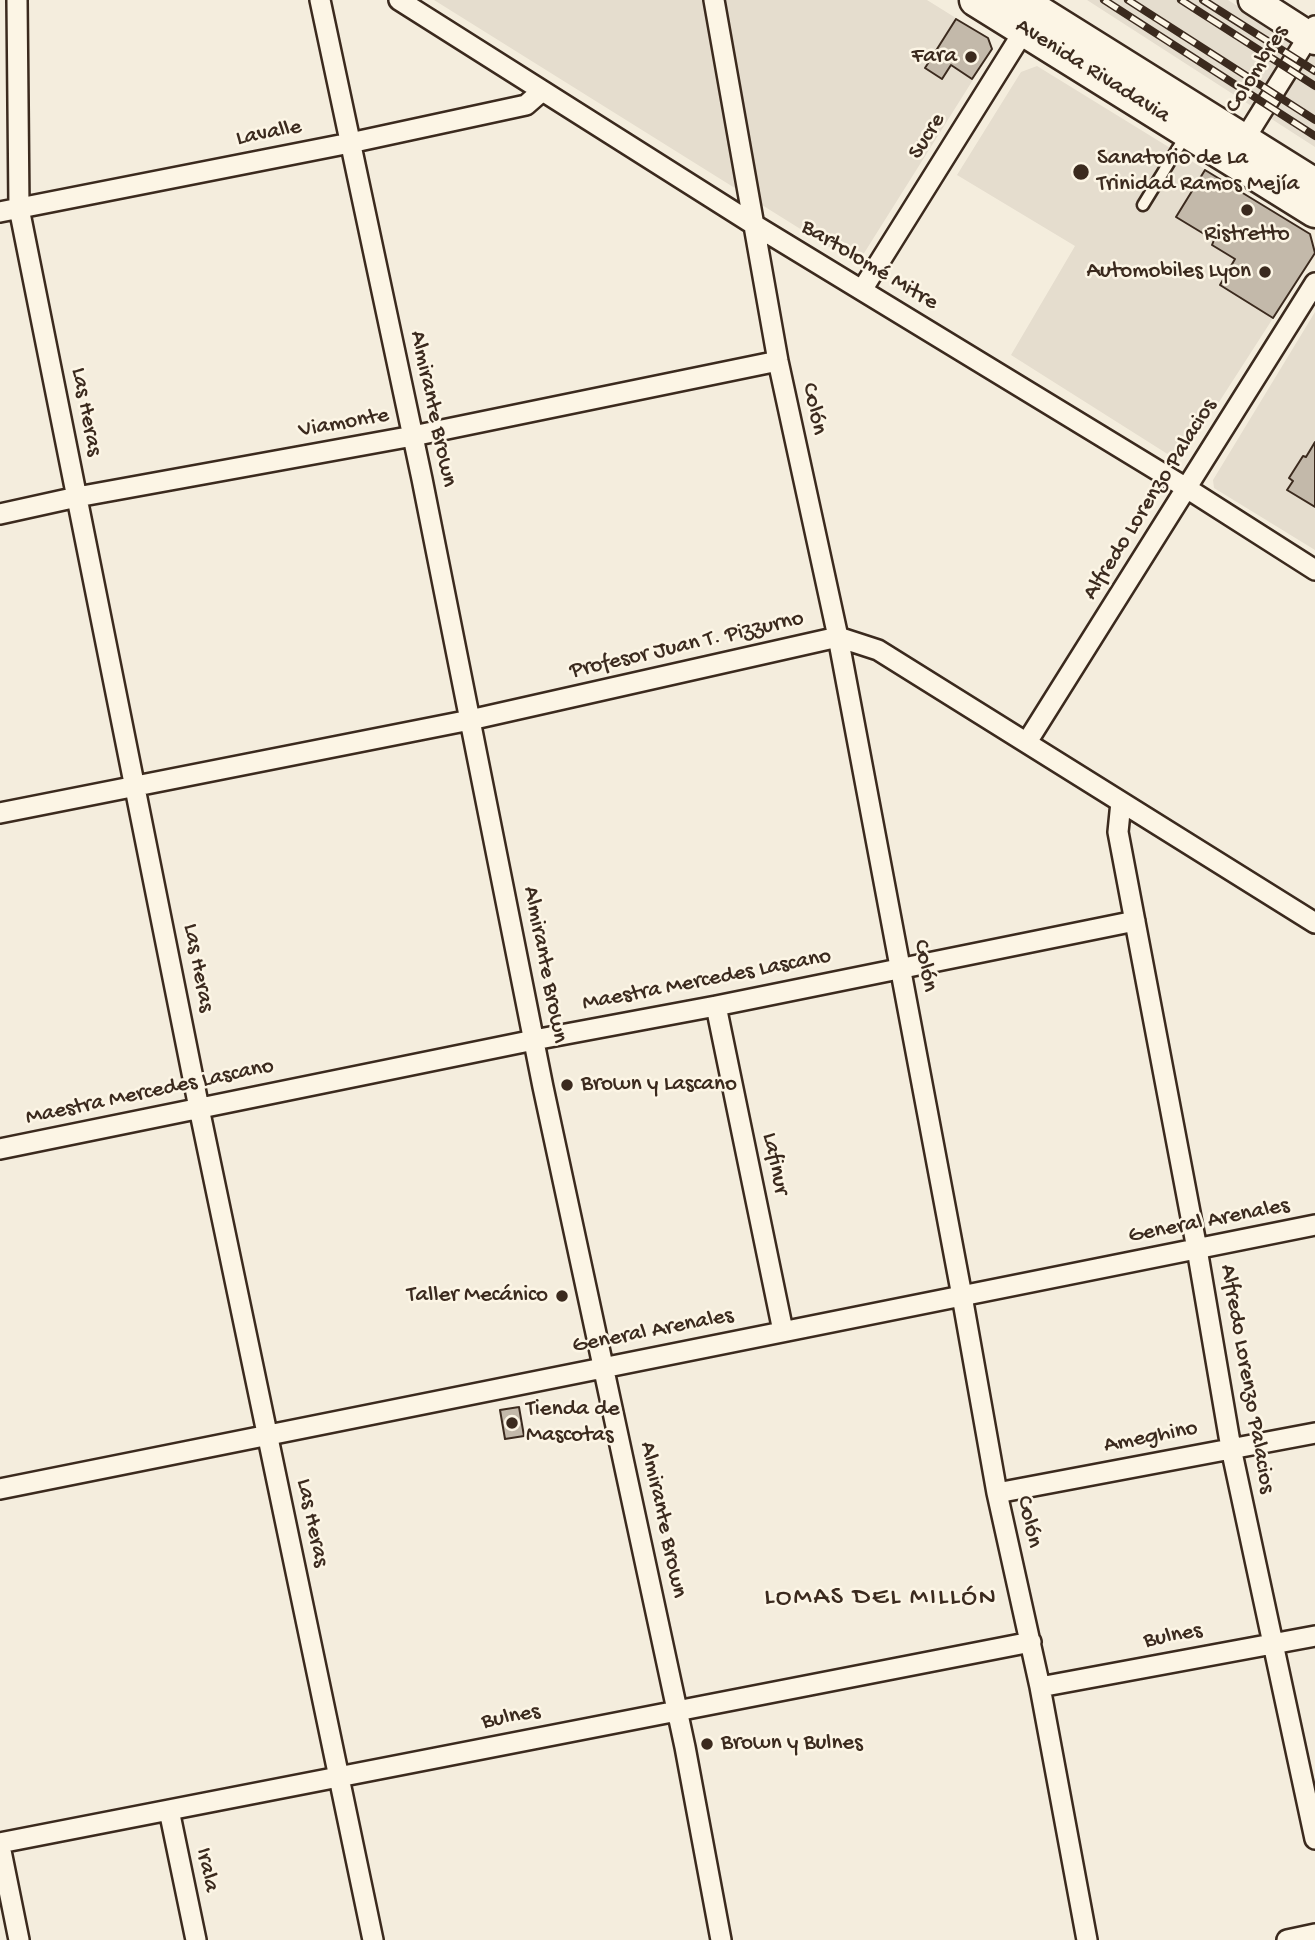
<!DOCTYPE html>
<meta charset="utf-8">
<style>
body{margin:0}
canvas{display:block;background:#f4eddd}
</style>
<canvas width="1315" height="1940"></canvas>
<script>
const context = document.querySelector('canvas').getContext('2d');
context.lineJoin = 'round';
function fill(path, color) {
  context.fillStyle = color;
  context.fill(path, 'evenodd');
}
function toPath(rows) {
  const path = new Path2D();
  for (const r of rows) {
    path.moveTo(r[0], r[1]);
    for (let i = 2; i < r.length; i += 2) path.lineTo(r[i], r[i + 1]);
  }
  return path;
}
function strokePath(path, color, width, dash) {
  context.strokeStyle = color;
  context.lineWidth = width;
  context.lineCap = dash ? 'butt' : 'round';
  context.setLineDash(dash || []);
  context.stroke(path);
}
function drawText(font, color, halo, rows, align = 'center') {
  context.font = font + ' "Gochi Hand",sans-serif';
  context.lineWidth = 5;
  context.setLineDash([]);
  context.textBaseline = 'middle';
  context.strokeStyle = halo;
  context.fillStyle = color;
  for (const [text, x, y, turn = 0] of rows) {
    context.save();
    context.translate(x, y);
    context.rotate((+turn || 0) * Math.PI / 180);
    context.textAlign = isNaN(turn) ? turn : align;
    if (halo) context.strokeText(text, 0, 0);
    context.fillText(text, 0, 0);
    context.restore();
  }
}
fill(toPath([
 [434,0,927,0,988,38,993,48,861,258,850,260],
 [1087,0,1228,0,1315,56,1315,147],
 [1037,66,1310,234,1315,253,1183,458,1177,460,1011,355,1075,246,957,175,1021,72],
 [1315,312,1315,550,1214,488,1213,480]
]), '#e5ddce');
const building = toPath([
 [956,19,988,38,992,49,972,79,951,65,942,79,925,68,956,19],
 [1205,170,1310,234,1315,253,1273,318,1220,285,1235,259,1212,245,1214,240,1176,217,1205,170],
 [1315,442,1315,507,1287,490,1293,481,1289,478,1303,456,1306,457,1315,442],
 [519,1407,524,1436,505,1439,500,1410,519,1407]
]);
fill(building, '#c3b9aa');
strokePath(building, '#3b2a1e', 2);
const service = toPath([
 [1143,205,1186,135]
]);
const minor = toPath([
 [17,0,19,208,199,1108,373,1940],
 [320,0,422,479,543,1087,685,1747,721,1940],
 [399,0,753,224,1188,489,1315,570],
 [714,0,778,361,838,637,962,1296,997,1493,1040,1687,1087,1940],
 [1244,140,1315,26],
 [0,212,350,143,526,105,542,91],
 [862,290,1030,21],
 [0,514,77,497,413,436,778,361],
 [1027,742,1315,283],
 [1121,802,1118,832,1197,1249,1231,1448,1315,1839],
 [0,813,470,720,838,637,878,650,1315,923],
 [716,1006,783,1331],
 [0,1149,534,1040,716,1006,1135,921],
 [0,1489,1315,1225],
 [997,1493,1315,1433],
 [1040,1687,1315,1636],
 [169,1810,196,1940],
 [0,1843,1031,1642],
 [0,1846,19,1940],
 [1287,1940,1315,1934]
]);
const secondary = toPath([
 [1253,0,1315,40]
]);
const primary = toPath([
 [976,0,1315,211],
 [1019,0,1315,185]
]);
strokePath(service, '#3b2a1e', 15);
strokePath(minor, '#3b2a1e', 24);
strokePath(secondary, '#3b2a1e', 33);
strokePath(primary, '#3b2a1e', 37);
strokePath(service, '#fcf5e5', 10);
strokePath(minor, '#fcf5e5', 19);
strokePath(secondary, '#fcf5e5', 28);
strokePath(primary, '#fcf5e5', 32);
const rail = toPath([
 [1104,0,1315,136],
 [1128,0,1315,120],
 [1181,0,1315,86],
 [1203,0,1315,71]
]);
strokePath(rail, '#3b2a1e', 8);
strokePath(rail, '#fcf5e5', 5, [16]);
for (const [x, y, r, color] of [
 [971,57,7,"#3b2a1e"],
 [1081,172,9,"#3b2a1e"],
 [1247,210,7,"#3b2a1e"],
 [1265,272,7,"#3b2a1e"],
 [567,1085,7,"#3b2a1e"],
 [562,1296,7,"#3b2a1e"],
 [512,1423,7,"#3b2a1e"],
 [707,1744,7,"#3b2a1e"]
]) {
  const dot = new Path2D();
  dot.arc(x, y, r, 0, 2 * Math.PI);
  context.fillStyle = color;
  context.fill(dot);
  strokePath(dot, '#fcf5e5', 2.5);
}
drawText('23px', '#3b2a1e', '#fcf5e5', [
 ["Fara",957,57,"right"],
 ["Sanatorio de La",1097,159],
 ["Trinidad Ramos Mejía",1097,185],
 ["Ristretto",1247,235,"center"],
 ["Automobiles Lyon",1251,272,"right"],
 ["Brown y Lascano",581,1085],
 ["Taller Mecánico",548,1296,"right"],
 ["Tienda de",526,1410],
 ["Mascotas",526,1436],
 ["Brown y Bulnes",721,1744]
], 'left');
drawText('23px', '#3b2a1e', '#fcf5e5', [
 ["Colombres",1258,70,-58],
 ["Avenida Rivadavia",1092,72,32],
 ["Lavalle",269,134,-11],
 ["Sucre",928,137,-58],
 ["Bartolomé Mitre",869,266,31],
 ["Almirante Brown",432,409,78],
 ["Colón",813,409,78],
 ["Las Heras",85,412,79],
 ["Viamonte",344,424,-10],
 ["Alfredo Lorenzo Palacios",1151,500,-58],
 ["Profesor Juan T. Pizzurno",687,646,-13],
 ["Almirante Brown",544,965,79],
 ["Colón",924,966,79],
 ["Las Heras",197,968,79],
 ["Maestra Mercedes Lascano",707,981,-11],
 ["Maestra Mercedes Lascano",150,1093,-12],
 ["Lafinur",774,1164,78],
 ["General Arenales",1209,1222,-11],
 ["General Arenales",653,1332,-11],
 ["Alfredo Lorenzo Palacios",1246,1379,80],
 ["Ameghino",1151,1438,-11],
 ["Almirante Brown",662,1520,78],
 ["Colón",1028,1522,77],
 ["Las Heras",311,1523,78],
 ["Bulnes",1173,1637,-11],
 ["Bulnes",511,1718,-11],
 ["Irala",206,1870,78]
]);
context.letterSpacing = '2px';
drawText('26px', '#3b2a1e', '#fcf5e5', [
 ["LOMAS DEL MILLÓN",881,1599]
]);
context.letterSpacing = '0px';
</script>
